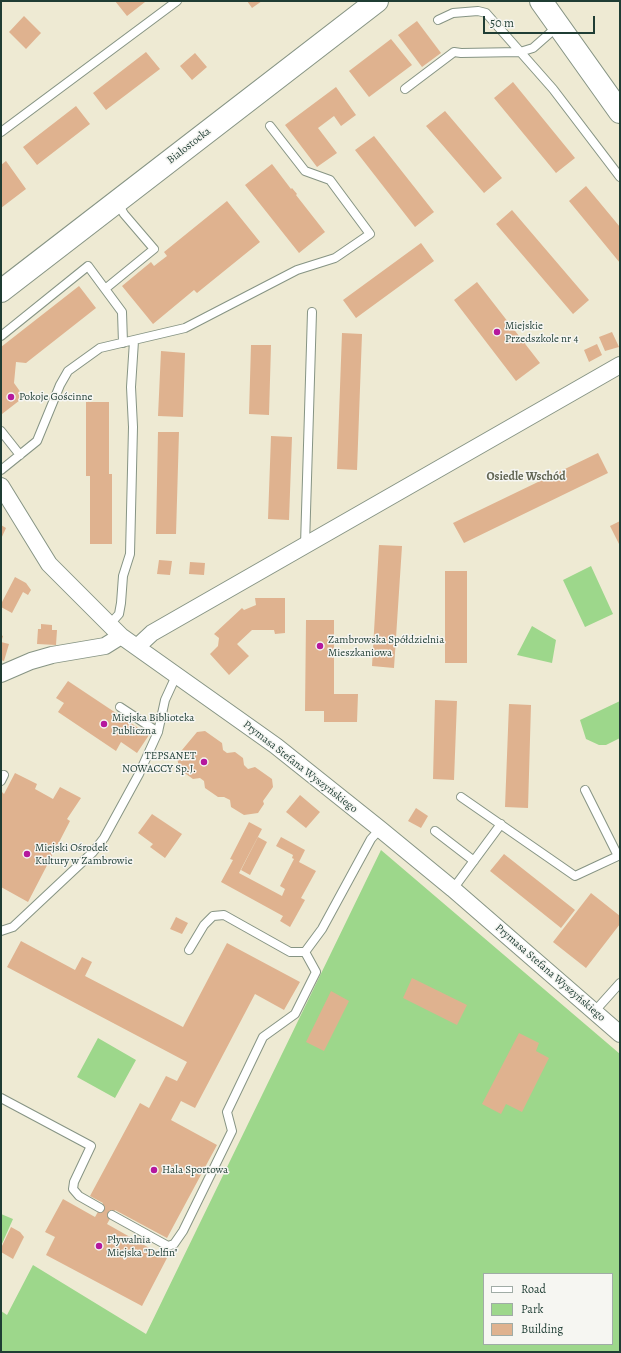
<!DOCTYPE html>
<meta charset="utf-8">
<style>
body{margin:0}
#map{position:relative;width:621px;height:1353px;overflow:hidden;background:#eeead3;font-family:Alegreya,serif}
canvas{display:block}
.frame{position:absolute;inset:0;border:2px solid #1f3d34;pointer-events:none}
.legend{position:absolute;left:483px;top:1273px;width:130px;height:72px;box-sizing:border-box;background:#f6f6f2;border:1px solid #a0aca6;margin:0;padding:5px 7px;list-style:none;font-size:12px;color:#1f3d34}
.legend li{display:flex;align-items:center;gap:8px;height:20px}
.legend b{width:20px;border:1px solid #a0aca6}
.scale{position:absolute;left:483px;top:16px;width:112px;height:18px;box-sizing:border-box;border:2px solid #1f3d34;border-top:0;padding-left:5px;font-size:12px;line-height:14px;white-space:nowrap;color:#1f3d34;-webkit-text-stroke:3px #f6f6f2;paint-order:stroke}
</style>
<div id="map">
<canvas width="621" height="1353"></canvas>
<div class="frame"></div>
<ul class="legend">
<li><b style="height:5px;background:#fff"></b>Road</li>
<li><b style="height:11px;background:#9dd78b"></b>Park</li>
<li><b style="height:11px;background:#dfb28f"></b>Building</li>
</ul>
<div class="scale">50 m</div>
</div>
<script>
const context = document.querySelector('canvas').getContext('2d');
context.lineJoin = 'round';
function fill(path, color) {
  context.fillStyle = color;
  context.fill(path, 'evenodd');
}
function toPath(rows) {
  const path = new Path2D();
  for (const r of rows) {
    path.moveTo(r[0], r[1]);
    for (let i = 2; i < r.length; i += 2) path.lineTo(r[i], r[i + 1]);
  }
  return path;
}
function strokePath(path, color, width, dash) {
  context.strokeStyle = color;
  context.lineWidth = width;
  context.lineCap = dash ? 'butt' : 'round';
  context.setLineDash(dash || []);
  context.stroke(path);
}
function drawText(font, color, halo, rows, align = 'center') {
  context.font = font + ' Alegreya,serif';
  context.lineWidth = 3;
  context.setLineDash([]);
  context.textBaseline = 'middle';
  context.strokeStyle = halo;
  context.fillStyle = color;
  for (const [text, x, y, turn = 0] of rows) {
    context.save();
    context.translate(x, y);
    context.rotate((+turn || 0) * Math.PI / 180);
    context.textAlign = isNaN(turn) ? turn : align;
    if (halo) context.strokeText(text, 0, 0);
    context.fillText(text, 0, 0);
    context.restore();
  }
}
fill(toPath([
 [591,566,613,614,585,627,563,580],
 [532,626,556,640,552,663,517,655],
 [620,701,620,738,606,745,599,745,586,739,580,720],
 [381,850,620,1054,620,1352,1,1352,1,1311,7,1315,33,1265,146,1334],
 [484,1274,612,1274,612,1344,484,1344],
 [98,1038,136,1060,115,1098,77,1077],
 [1,1214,13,1219,1,1246]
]), '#9dd78b');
fill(toPath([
 [115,1,144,1,145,2,127,16],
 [247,1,262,1,252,8],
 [24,16,41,33,26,49,9,32],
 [417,21,441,53,422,67,398,35],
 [391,39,412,65,369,97,349,71],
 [146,52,160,69,106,110,93,93],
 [195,53,207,67,192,80,180,66],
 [513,82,575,158,556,173,494,98],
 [336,87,356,115,341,126,334,116,318,128,337,153,317,167,285,125],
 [76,106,90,124,37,165,23,147],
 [445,111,502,178,484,193,426,126],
 [374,136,434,212,415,227,355,150],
 [6,161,26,189,1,208,1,165],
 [272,164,291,189,292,188,297,194,296,195,325,232,299,253,245,185],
 [586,186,620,227,620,263,569,201],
 [227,201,260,242,197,293,194,290,153,324,122,286,151,262,154,266,167,256,164,252],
 [512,210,589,300,573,314,496,224],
 [421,243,434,261,356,318,343,300],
 [477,282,540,363,516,381,454,300],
 [79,286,96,308,26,363,16,362,14,383,24,397,2,414,1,347],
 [612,332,619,347,605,351,599,337],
 [342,333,362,334,357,470,337,469],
 [597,344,602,355,589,362,584,350],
 [251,345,271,345,269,415,249,414],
 [161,351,185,353,183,417,158,416],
 [86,402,109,402,109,474,112,474,112,544,90,544,90,476,86,476],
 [158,432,179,432,176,534,156,534],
 [271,436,292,437,289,520,268,519],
 [598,453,608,473,464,543,453,523],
 [620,521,620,546,610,526],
 [1,525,6,528,1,539],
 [379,545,402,546,394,668,372,666],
 [159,560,172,561,170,575,157,574],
 [190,562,205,563,204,575,189,574],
 [445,571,467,571,467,663,445,663],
 [15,577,26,583,31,590,28,595,23,592,12,613,1,607,1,604],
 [255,598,285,598,285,633,275,634,274,630,252,630,237,644,249,656,229,675,210,654,218,646,219,638,214,634,242,608,244,610,256,605],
 [306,620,334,620,334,694,358,694,357,722,324,722,324,711,305,711],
 [41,624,52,625,52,630,57,630,56,645,37,644,38,629,41,629],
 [1,635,3,636,1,642,9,644,4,661,1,660],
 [68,681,149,735,137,753,121,742,116,751,58,712,64,703,56,698],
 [435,700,457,701,454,780,433,779],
 [509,704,531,705,528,808,505,807],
 [205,731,222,743,223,750,227,753,235,752,243,758,244,765,248,769,255,767,272,779,273,787,263,801,264,804,258,813,244,815,231,807,230,800,224,797,218,797,205,788,204,781,200,778,193,779,179,769,177,756,197,732],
 [15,773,37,784,35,789,53,799,60,787,81,798,67,819,70,821,28,902,1,887,1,791,4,794],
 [300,795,320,812,306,828,286,812],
 [416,808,428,816,421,828,408,821],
 [152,814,182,834,165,858,150,847,153,844,138,833],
 [249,822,262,829,239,873,282,896,285,889,280,886,294,859,292,858,293,855,276,846,281,837,305,850,299,862,316,871,301,898,305,900,290,927,280,921,283,916,221,882,233,860,230,859],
 [258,837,267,842,250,875,241,870],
 [504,854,575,910,561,928,490,871],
 [591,893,620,916,620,924,586,968,553,942],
 [176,917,188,923,182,934,170,929],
 [21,941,75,970,82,957,92,962,85,976,183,1027,227,943,300,982,284,1010,255,994,195,1108,181,1101,171,1120,217,1145,167,1238,115,1210,107,1224,167,1258,142,1306,46,1255,55,1237,45,1232,63,1199,95,1217,103,1203,90,1196,140,1103,149,1108,166,1076,177,1081,187,1062,7,967],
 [412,978,467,1005,457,1025,403,998],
 [331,991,349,1001,324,1051,306,1042],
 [519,1033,539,1043,536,1051,549,1058,522,1112,506,1104,501,1114,482,1104],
 [11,1227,20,1232,24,1237,13,1259,1,1252,1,1248]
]), '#dfb28f');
const lane = toPath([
 [438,20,453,13,478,11,486,13,553,89,620,177],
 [405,89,454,52,461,53,520,52,533,48,558,26],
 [1,132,177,1],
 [105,289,154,249,124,214,117,202],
 [1,336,88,266,122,312,123,343],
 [1,431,20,455],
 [1,470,37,441,60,385,68,371,100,348,185,328,297,270,335,258,370,234,330,180,305,171,270,126],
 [305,545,312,312],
 [109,625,119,614,121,603,123,576,130,554,133,427,131,387,134,341],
 [120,707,158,732],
 [1,781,4,775],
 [585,790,618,856],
 [461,797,575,876,620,855],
 [435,831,474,861],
 [453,889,501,824],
 [1,931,13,927,93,852,104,838,139,774,158,732,165,700,176,676],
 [189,950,204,925,213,916,224,915,290,952,305,952],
 [594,1012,620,983],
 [1,1098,91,1146,74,1182,73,1189,79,1196,100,1208],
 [112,1215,168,1246,174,1244,183,1231,232,1131,227,1112,263,1037,295,1014,316,972,305,952,322,929,371,839,380,829]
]);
const street = toPath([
 [1,486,49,564,121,636,276,746,380,829,453,889,620,1034],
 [137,647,152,633,620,365],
 [1,674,31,661,52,655,105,646,121,636]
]);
const secondary = toPath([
 [541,1,620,112],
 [1,291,377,1]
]);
strokePath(lane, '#869484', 10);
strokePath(street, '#869484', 18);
strokePath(secondary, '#869484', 24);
strokePath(lane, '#fff', 8);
strokePath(street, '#fff', 16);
strokePath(secondary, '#fff', 22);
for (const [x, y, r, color] of [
 [497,332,4,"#b5179e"],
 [11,397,4,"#b5179e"],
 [320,646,4,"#b5179e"],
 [104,724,4,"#b5179e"],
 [204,762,4,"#b5179e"],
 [27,854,4,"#b5179e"],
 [154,1170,4,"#b5179e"],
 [99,1246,4,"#b5179e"]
]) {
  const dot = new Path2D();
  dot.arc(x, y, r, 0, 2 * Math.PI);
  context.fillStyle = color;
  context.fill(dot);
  strokePath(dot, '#f6f6f2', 1.5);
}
drawText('11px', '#1f3d34', '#f6f6f2', [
 ["Białostocka",189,146,-38],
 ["Prymasa Stefana Wyszyńskiego",300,767,38],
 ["Prymasa Stefana Wyszyńskiego",550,973,41]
]);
drawText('11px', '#1f3d34', '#f6f6f2', [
 ["Miejskie",505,326],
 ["Przedszkole nr 4",505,339],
 ["Pokoje Gościnne",19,397],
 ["Zambrowska Spółdzielnia",328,640],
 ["Mieszkaniowa",328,653],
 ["Miejska Biblioteka",112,718],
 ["Publiczna",112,731],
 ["TEPSANET",196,756,"right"],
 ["NOWACCY Sp.J.",196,769,"right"],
 ["Miejski Ośrodek",35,848],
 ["Kultury w Zambrowie",35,861],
 ["Hala Sportowa",162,1170],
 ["Pływalnia",107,1240],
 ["Miejska \"Delfin\"",107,1253]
], 'left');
drawText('bold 12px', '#626654', '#f6f6f2', [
 ["Osiedle Wschód",526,477]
]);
</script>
